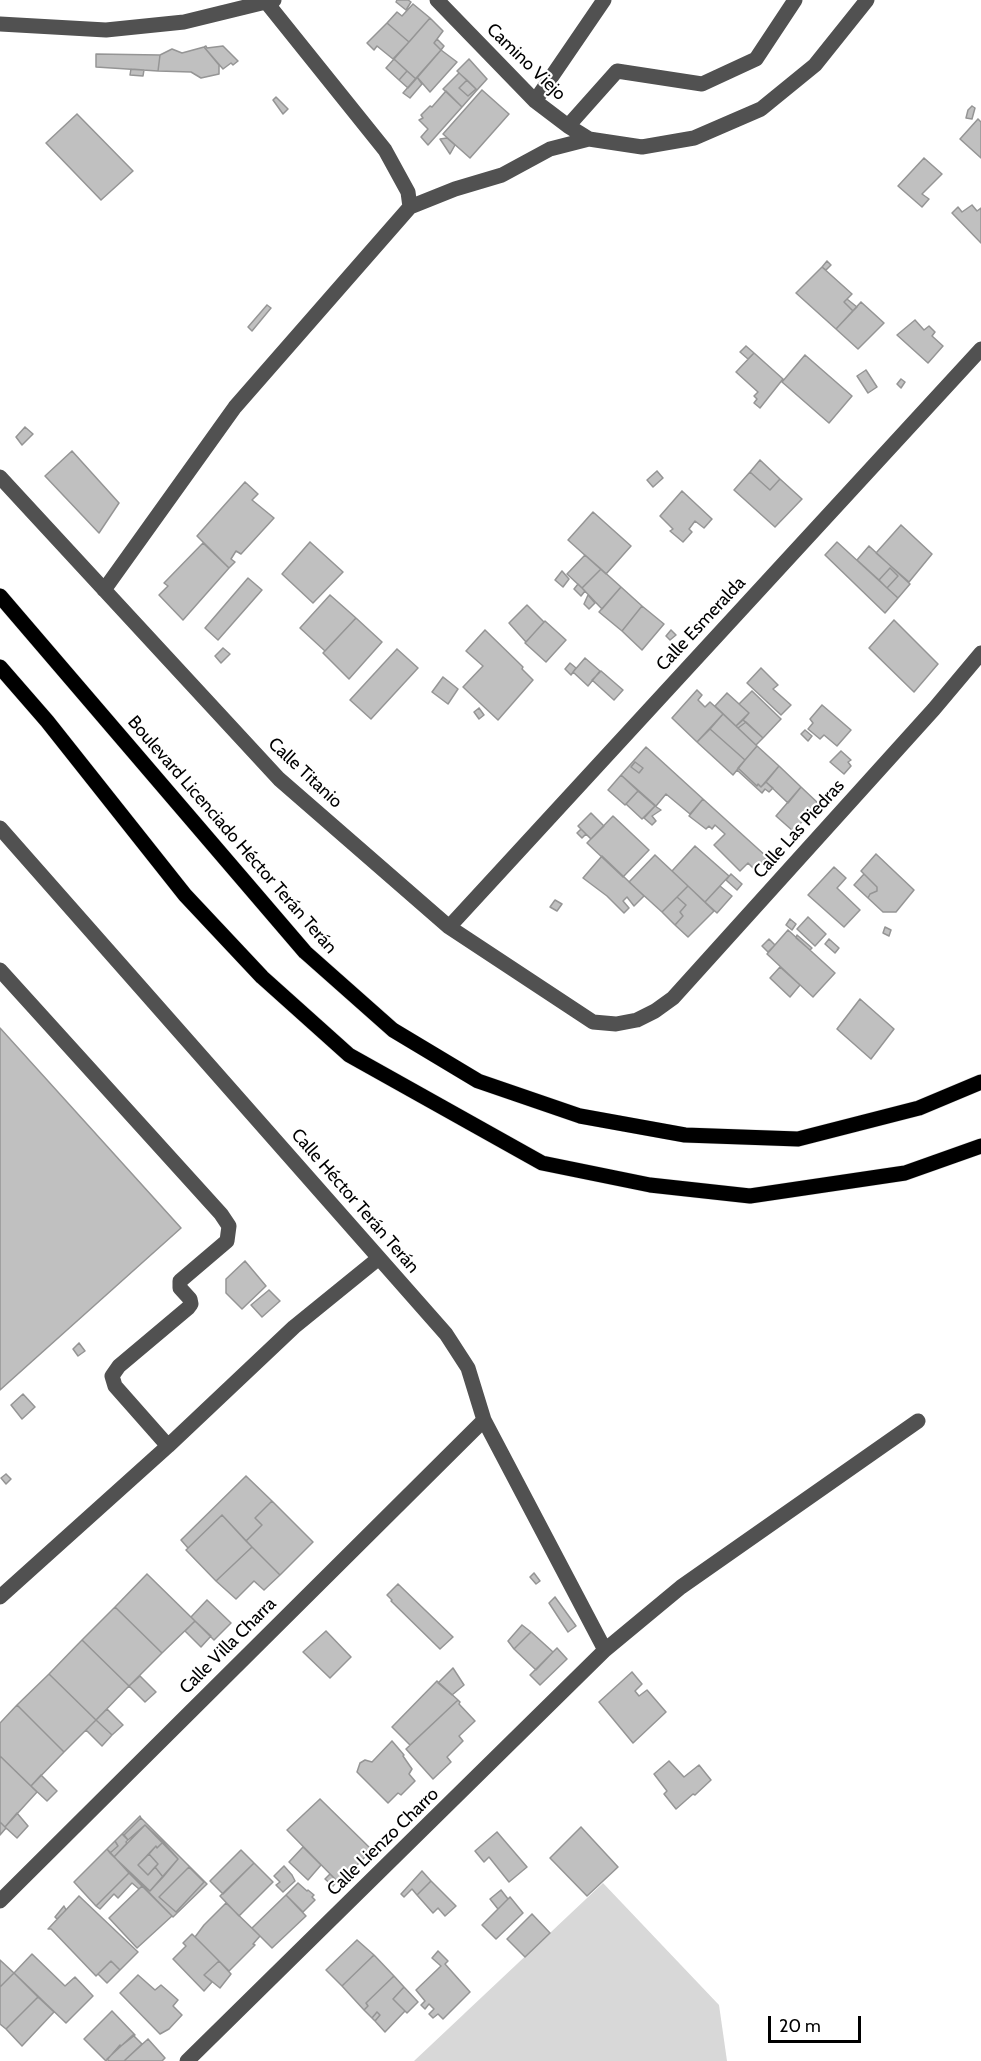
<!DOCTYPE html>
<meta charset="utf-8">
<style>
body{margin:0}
#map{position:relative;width:981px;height:2061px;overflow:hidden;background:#fff;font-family:Cabin,sans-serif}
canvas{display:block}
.scale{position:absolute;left:768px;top:2016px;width:93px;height:27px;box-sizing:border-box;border:3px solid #000;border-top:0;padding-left:8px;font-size:18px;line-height:21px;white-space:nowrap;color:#000;-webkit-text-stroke:4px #fff;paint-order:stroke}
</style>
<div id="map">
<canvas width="981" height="2061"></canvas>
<div class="scale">20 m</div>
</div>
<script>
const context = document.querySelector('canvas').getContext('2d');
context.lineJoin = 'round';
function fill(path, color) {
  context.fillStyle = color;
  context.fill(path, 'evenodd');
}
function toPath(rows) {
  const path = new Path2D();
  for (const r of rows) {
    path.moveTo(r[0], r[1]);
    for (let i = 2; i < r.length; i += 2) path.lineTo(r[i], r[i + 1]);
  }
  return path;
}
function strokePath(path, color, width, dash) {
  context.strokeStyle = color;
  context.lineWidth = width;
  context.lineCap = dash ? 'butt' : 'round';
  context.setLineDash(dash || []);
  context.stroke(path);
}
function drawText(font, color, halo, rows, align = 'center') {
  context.font = font + ' Cabin,sans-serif';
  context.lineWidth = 4.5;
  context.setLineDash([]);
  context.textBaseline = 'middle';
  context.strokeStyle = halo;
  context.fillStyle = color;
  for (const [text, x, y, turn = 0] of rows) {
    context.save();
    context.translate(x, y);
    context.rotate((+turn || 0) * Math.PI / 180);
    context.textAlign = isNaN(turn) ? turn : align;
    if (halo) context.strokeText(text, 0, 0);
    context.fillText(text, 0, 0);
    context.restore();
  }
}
fill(toPath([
 [603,1883,719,2005,727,2061,414,2061]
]), '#d8d8d8');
const building = toPath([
 [397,0,408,0,411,2,406,10,396,2,397,0],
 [413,4,430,18,409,42,387,23,397,12,402,16,413,4],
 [430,18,443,31,434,43,441,50,416,79,394,59,430,18],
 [387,23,409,42,393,59,377,46,374,50,367,43,387,23],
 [437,39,444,46,441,50,434,43,437,39],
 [206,46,207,48,223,46,238,61,233,65,231,63,223,69,204,47,206,46],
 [204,47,219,65,219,74,201,78,191,72,158,71,160,55,172,49,182,53,204,47],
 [441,50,457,62,430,92,417,77,441,50],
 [96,54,160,55,158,71,96,67,96,54],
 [394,59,407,71,399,80,386,68,394,59],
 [469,59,487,79,477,90,457,71,469,59],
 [131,69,144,70,143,76,130,75,131,69],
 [407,71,416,79,408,88,399,80,407,71],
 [459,73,467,80,459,88,468,96,476,89,477,90,462,107,443,89,459,73],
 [417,77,422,84,410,98,403,93,417,77],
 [467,80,476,89,468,96,459,88,467,80],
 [482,90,509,114,470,158,443,134,482,90],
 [446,91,462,107,428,145,421,137,428,129,419,120,423,118,421,115,430,106,432,107,446,91],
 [276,97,288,109,283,114,273,100,276,97],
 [972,106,975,108,972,119,966,118,968,110,972,106],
 [77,114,133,171,101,200,46,143,77,114],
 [978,119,981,122,981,158,960,139,978,119],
 [447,138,455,145,450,154,440,139,447,138],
 [924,158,942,174,922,194,929,199,922,207,898,186,924,158],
 [972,205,977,211,981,208,981,243,952,213,958,207,962,212,972,205],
 [827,261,831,265,826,270,822,267,827,261],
 [822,267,852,294,844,302,853,311,836,329,796,293,822,267],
 [847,299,857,307,853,311,844,302,847,299],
 [861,302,884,323,858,349,836,329,861,302],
 [267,305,271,308,252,331,248,327,267,305],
 [915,320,924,330,929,326,935,332,932,336,943,346,928,363,897,335,915,320],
 [746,346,754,353,748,359,740,352,746,346],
 [754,353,783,379,760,408,754,403,757,399,754,396,758,392,736,372,754,353],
 [805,355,852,396,829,423,782,382,805,355],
 [866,370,877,387,868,393,857,376,866,370],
 [901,379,905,382,901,388,897,384,901,379],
 [25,427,33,434,22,445,16,437,25,427],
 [72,451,119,503,99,533,45,476,72,451],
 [760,460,780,479,770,490,750,472,760,460],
 [657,471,663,478,653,487,647,480,657,471],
 [750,472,770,490,780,479,802,499,775,527,734,490,750,472],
 [245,482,258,494,252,500,274,518,241,554,236,551,231,559,235,562,229,568,197,536,245,482],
 [682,491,712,519,704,528,695,521,689,529,692,532,683,542,670,531,673,529,660,516,682,491],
 [593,512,631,546,606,574,568,540,593,512],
 [901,525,932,554,909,582,876,553,901,525],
 [310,542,343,572,313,603,282,574,310,542],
 [837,542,898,598,885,613,825,555,837,542],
 [203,543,229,568,183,620,159,595,168,586,164,583,203,543],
 [869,546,910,584,898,598,887,588,898,576,890,568,879,580,857,560,869,546],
 [585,555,601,569,582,588,567,574,585,555],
 [890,568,898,576,887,588,879,580,890,568],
 [601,569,621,587,602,609,582,588,601,569],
 [562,571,569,579,563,587,555,580,562,571],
 [248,578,262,590,218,640,205,628,248,578],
 [578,584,585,591,581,596,574,589,578,584],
 [621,587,642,606,622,631,599,612,621,587],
 [330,595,356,618,325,651,300,628,330,595],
 [588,595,595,603,589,609,584,604,588,595],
 [527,605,544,622,526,642,509,623,527,605],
 [642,606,664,624,642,650,622,631,642,606],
 [356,618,382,642,349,679,323,653,356,618],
 [894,620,938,664,914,692,869,648,894,620],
 [545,621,566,640,546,662,525,643,545,621],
 [485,630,523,667,522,669,533,680,498,720,463,687,483,666,466,651,485,630],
 [671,630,676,635,670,640,666,636,671,630],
 [223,648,230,654,221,663,215,656,223,648],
 [397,649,418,668,371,719,350,700,397,649],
 [585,658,600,671,588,686,573,672,585,658],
 [570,663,576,668,571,675,565,669,570,663],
 [761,668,778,685,773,689,791,705,781,715,747,683,761,668],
 [601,671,623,690,614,700,592,680,601,671],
 [443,677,458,689,448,704,432,692,443,677],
 [697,690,702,695,698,700,705,707,710,702,723,714,697,742,672,718,697,690],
 [752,691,781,719,763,738,743,720,749,713,739,704,752,691],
 [727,693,749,713,736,726,715,706,727,693],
 [822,705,851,730,837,746,824,735,820,739,808,729,813,723,810,719,822,705],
 [479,708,484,715,479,719,474,712,479,708],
 [723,714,757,746,745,760,710,729,723,714],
 [743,720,746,722,738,728,736,726,743,720],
 [746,722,763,738,756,745,738,728,746,722],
 [710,729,745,760,733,775,697,742,710,729],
 [805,730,812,736,808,741,801,734,805,730],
 [757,746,779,766,761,787,758,784,757,786,738,768,757,746],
 [646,747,703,799,690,814,666,794,656,806,621,775,646,747],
 [635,762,643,768,639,773,631,767,635,762],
 [841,751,851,760,848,762,851,766,844,774,830,762,841,751],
 [635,762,643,768,639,773,631,767,635,762],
 [779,766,801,787,788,803,766,782,779,766],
 [738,768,757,786,758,784,761,787,766,782,773,788,769,792,765,789,762,793,737,770,738,768],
 [621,775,638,791,625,805,608,790,621,775],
 [801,787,819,804,793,831,776,816,801,787],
 [638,791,655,806,642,819,626,804,638,791],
 [703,799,767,857,755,870,748,863,740,871,714,845,725,834,715,825,712,829,709,826,706,829,689,816,703,799],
 [655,806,661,810,652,816,656,821,652,825,644,818,655,806],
 [591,813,604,826,591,839,578,826,591,813],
 [613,816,649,850,623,877,587,843,613,816],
 [581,829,586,834,582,838,577,833,581,829],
 [695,846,729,876,705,902,672,871,695,846],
 [876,854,914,890,896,912,883,912,868,898,870,894,877,891,877,887,861,871,876,854],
 [655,855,688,886,662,912,629,882,655,855],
 [602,856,644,896,634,906,627,897,623,901,629,908,624,913,607,896,583,878,602,856],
 [834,867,846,878,837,888,860,910,844,927,808,895,834,867],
 [731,874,742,884,737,890,726,880,731,874],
 [864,874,877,887,877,891,870,894,868,898,854,885,864,874],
 [688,886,714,911,688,937,675,925,683,916,680,912,686,905,677,897,688,886],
 [720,886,732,896,717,913,705,902,720,886],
 [677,897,686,905,680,912,683,916,675,925,662,912,677,897],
 [555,900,562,904,557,911,550,907,555,900],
 [808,917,826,934,815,946,797,929,808,917],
 [790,919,796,924,792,930,786,925,790,919],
 [885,927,891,930,889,936,883,933,885,927],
 [788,930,835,973,813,997,767,954,788,930],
 [797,935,812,948,810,950,796,938,797,935],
 [769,939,775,945,768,952,762,946,769,939],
 [829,939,839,948,835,953,825,944,829,939],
 [780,967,800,985,790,997,770,978,780,967],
 [860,999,894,1029,871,1059,837,1029,860,999],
 [0,1028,181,1228,0,1390,0,1028],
 [245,1261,266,1286,242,1309,226,1293,226,1279,245,1261],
 [269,1290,280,1301,262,1317,251,1305,269,1290],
 [79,1343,85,1351,78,1356,73,1349,79,1343],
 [23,1394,35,1407,22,1419,11,1405,23,1394],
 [6,1474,11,1479,6,1484,1,1478,6,1474],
 [246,1476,272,1501,255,1518,262,1525,246,1541,222,1515,188,1548,181,1540,246,1476],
 [272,1501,313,1542,280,1575,246,1541,262,1525,255,1518,272,1501],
 [222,1515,252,1547,216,1581,186,1550,222,1515],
 [252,1547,280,1575,264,1590,254,1581,236,1599,216,1581,252,1547],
 [534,1573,540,1581,536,1584,530,1577,534,1573],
 [147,1574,195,1621,162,1653,115,1607,147,1574],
 [398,1584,453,1637,440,1649,391,1601,392,1600,387,1595,398,1584],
 [555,1597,576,1626,568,1632,549,1603,555,1597],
 [207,1600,231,1623,214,1640,191,1617,207,1600],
 [115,1607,162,1653,129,1686,82,1640,115,1607],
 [195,1621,211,1636,201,1647,185,1631,195,1621],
 [522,1625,531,1632,514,1649,508,1641,522,1625],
 [326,1631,351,1657,330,1678,303,1652,326,1631],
 [531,1632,553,1652,536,1670,514,1649,531,1632],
 [82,1640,129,1686,96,1720,49,1674,82,1640],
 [557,1648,567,1659,540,1685,530,1675,557,1648],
 [453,1668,464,1685,452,1695,438,1683,453,1668],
 [632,1672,642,1684,635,1691,639,1696,647,1690,666,1712,633,1743,599,1702,632,1672],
 [49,1674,96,1720,64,1752,17,1705,49,1674],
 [140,1676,156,1692,145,1702,129,1686,140,1676],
 [437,1681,458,1700,410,1745,392,1727,437,1681],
 [458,1700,460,1702,459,1704,475,1721,459,1736,463,1741,447,1757,451,1762,433,1779,406,1749,458,1700],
 [17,1705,64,1752,31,1786,0,1756,0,1723,17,1705],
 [107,1709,123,1725,112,1735,96,1720,107,1709],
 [96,1720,112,1735,102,1746,86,1730,96,1720],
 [392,1741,404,1755,403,1756,412,1769,409,1774,415,1781,401,1795,398,1793,388,1803,357,1772,360,1763,365,1760,372,1762,392,1741],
 [0,1756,37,1792,5,1827,0,1822,0,1756],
 [669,1761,684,1777,699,1765,711,1780,695,1795,693,1794,676,1809,664,1794,667,1791,654,1774,669,1761],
 [41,1775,57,1791,47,1801,31,1786,41,1775],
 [320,1799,372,1850,339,1883,287,1830,320,1799],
 [17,1813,28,1826,17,1838,5,1827,17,1813],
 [140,1816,141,1818,124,1835,122,1834,140,1816],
 [141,1818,207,1884,173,1917,133,1876,150,1891,178,1859,145,1825,128,1840,124,1835,141,1818],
 [189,1867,204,1882,176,1912,159,1897,189,1867],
 [0,1822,6,1828,0,1835,0,1822],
 [145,1825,163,1842,157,1848,156,1846,138,1865,148,1875,155,1867,163,1877,150,1891,114,1857,145,1825],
 [581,1827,618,1867,587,1896,550,1858,581,1827],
 [497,1832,527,1867,509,1882,489,1857,484,1862,475,1851,497,1832],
 [122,1834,128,1840,126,1842,127,1843,114,1857,110,1853,118,1846,115,1841,122,1834],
 [115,1841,118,1846,110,1853,107,1849,115,1841],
 [163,1842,178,1859,163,1877,155,1867,158,1864,149,1854,156,1846,157,1848,163,1842],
 [303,1847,321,1865,308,1880,289,1862,303,1847],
 [107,1849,129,1873,96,1906,74,1882,107,1849],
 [241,1850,254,1863,223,1894,210,1881,241,1850],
 [149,1854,158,1864,148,1875,138,1865,149,1854],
 [254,1863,273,1882,239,1916,220,1896,254,1863],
 [284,1866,292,1875,295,1881,283,1892,276,1885,280,1882,274,1876,284,1866],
 [189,1867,204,1882,176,1912,159,1897,189,1867],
 [422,1871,431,1881,417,1895,412,1889,404,1897,401,1894,422,1871],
 [129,1873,142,1886,139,1889,132,1883,118,1898,114,1894,100,1909,96,1906,129,1873],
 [330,1874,337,1881,333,1886,325,1879,330,1874],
 [431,1881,456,1906,445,1916,438,1908,433,1913,417,1895,431,1881],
 [298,1883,307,1891,308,1890,314,1895,312,1897,315,1900,303,1912,286,1895,298,1883],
 [142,1886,172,1916,137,1948,109,1918,142,1886],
 [501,1890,508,1899,498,1909,490,1899,501,1890],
 [286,1895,306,1916,272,1948,252,1928,286,1895],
 [79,1896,138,1952,120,1970,111,1961,96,1976,51,1929,48,1929,79,1896],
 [510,1897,523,1913,496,1939,482,1925,510,1897],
 [226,1903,260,1936,253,1944,255,1945,229,1971,195,1937,204,1925,226,1903],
 [64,1906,66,1910,57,1919,55,1917,64,1906],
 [532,1914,550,1933,525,1957,507,1939,532,1914],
 [192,1934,219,1961,204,1975,212,1982,204,1991,173,1959,186,1946,183,1943,192,1934],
 [357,1940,374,1955,342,1986,326,1970,357,1940],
 [438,1951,448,1961,445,1964,470,1992,443,2019,438,2014,433,2018,429,2014,434,2009,429,2004,425,2009,421,2005,425,2001,416,1990,441,1966,432,1958,438,1951],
 [32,1954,65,1986,75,1977,93,1996,66,2023,14,1973,32,1954],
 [374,1955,394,1976,366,2003,368,2006,364,2010,342,1986,374,1955],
 [0,1960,14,1973,0,1987,0,1960],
 [111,1961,120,1970,107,1983,98,1974,111,1961],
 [219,1961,231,1974,220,1988,204,1975,219,1961],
 [14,1973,38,1997,6,2029,0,2024,0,1987,14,1973],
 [138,1975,155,1990,161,1985,178,2000,173,2006,182,2015,169,2029,160,2034,120,1993,138,1975],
 [394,1976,404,1987,393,1999,405,2011,385,2032,375,2021,380,2015,377,2012,372,2018,364,2010,368,2006,366,2003,394,1976],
 [404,1987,418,2002,407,2013,393,1999,404,1987],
 [38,1997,54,2012,22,2046,6,2029,38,1997],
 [112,2011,135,2035,121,2046,120,2045,106,2061,84,2039,112,2011],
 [377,2012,380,2015,375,2021,372,2018,377,2012],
 [133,2035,142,2044,124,2061,109,2061,107,2059,133,2035],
 [148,2039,165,2058,162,2061,124,2061,148,2039]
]);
fill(building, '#c0c0c0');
strokePath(building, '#959595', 1.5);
const major = toPath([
 [0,596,305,952,393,1030,478,1081,580,1116,685,1135,798,1139,919,1108,981,1082],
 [0,667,47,721,185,895,262,977,349,1055,542,1163,650,1185,750,1196,905,1173,981,1146]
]);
strokePath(major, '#dbdbdb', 16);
strokePath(toPath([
 [437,0,535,101,568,126,589,139,642,147,694,138,761,109,815,65,867,0],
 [267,3,385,150,408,192,410,207],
 [0,24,106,30,184,22,274,0],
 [535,101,604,0],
 [568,126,617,71,702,84,756,59,795,0],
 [0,477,279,779,449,927,593,1022,616,1024,637,1020,655,1011,673,998,934,709,981,653],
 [104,590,235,407,410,207,455,189,502,175,550,149,589,139],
 [0,828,446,1334,468,1368,484,1420,605,1650],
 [449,927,981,349],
 [0,970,221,1214,229,1226,227,1241,180,1281,180,1288,190,1299,191,1304,188,1308,119,1366,112,1376,115,1386,168,1446],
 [0,1597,168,1446,294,1327,379,1258],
 [0,1901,484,1420],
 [187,2061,605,1650,681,1587,918,1421]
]), '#515151', 15);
strokePath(major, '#000', 15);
drawText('18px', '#000', '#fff', [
 ["Camino Viejo",526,62,44],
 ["Calle Esmeralda",701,624,-47],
 ["Calle Titanio",305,773,43],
 ["Calle Las Piedras",799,829,-48],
 ["Boulevard Licenciado Héctor Terán Terán",232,835,49],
 ["Calle Héctor Terán Terán",355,1201,49],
 ["Calle Villa Charra",228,1646,-45],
 ["Calle Lienzo Charro",383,1842,-44]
]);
</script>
